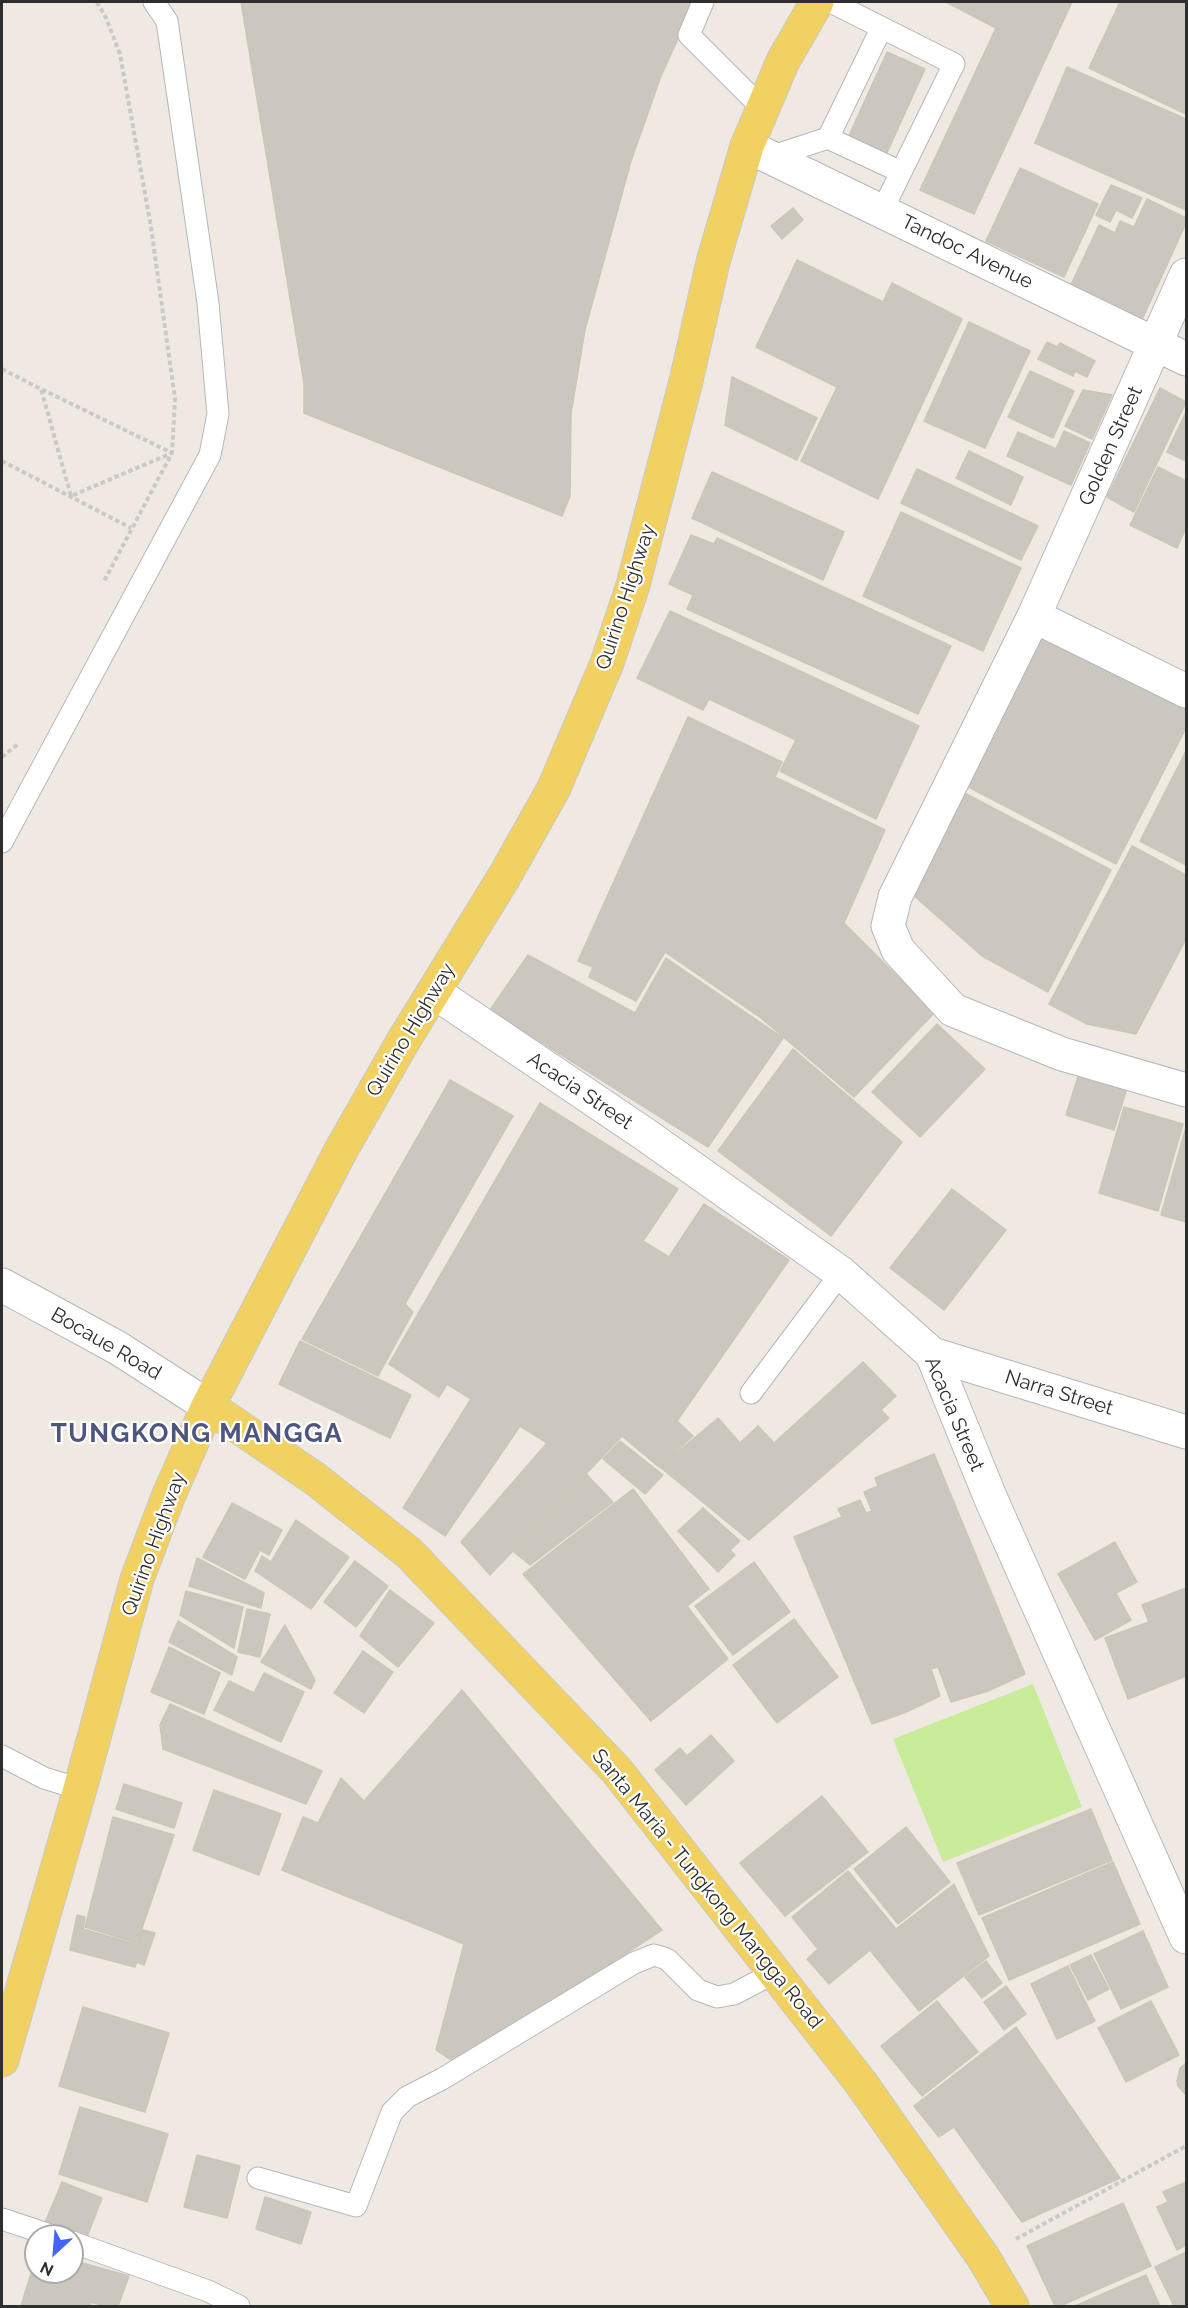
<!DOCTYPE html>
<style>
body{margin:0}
#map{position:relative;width:1188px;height:2308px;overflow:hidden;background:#efe9e1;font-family:Raleway,sans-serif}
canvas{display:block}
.frame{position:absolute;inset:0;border:3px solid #2e2e2e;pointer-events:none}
.north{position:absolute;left:24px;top:2224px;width:60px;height:60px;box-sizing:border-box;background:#fff;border:2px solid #ababab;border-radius:50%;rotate:206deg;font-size:16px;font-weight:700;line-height:24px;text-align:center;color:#2e2e2e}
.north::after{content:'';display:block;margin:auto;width:21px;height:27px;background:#4264fb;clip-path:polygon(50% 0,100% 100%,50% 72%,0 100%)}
</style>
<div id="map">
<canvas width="1188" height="2308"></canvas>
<div class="frame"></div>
<div class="north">N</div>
</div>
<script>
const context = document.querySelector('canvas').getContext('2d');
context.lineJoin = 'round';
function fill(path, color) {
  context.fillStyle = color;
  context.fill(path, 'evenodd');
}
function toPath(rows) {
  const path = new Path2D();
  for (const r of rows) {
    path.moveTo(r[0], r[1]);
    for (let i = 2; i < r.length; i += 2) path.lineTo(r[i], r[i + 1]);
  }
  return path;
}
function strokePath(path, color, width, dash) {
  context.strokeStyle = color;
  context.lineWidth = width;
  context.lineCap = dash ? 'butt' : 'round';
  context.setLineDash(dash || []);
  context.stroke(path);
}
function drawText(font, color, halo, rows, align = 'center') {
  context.font = font + ' Raleway,sans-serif';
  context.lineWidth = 4.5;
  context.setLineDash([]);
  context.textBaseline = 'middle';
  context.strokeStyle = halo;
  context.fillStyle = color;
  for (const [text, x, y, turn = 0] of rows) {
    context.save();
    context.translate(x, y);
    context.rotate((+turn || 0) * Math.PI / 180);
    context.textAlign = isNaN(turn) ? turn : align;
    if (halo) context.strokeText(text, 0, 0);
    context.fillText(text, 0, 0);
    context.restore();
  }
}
fill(toPath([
 [1033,1684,1082,1807,943,1862,893,1739]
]), '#c9ec9a');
const building = toPath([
 [241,2,695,2,661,76,631,161,585,330,571,414,570,496,562,516,304,413,304,383,241,2],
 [946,2,1072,2,974,214,920,190,996,28,946,2],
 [1120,2,1186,2,1186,114,1089,68,1120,2],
 [887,52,925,69,885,157,847,140,887,52],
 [1067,67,1186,119,1186,210,1035,143,1067,67],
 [1020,168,1098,204,1064,277,986,241,1020,168],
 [1111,185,1142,198,1132,218,1116,210,1110,222,1096,215,1111,185],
 [1147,199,1186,218,1186,223,1141,322,1069,289,1099,225,1115,233,1120,221,1134,227,1147,199],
 [793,208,803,220,782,239,771,226,793,208],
 [797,260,883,302,892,283,962,319,878,499,801,461,837,387,756,347,797,260],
 [969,322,1030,351,985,448,924,421,969,322],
 [1047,342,1057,347,1060,343,1095,361,1087,377,1075,371,1073,376,1038,359,1047,342],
 [1030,371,1074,391,1053,438,1008,417,1030,371],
 [732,377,817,418,797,460,725,425,732,377],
 [1160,388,1186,402,1134,512,1107,497,1160,388],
 [1083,390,1112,395,1092,439,1065,426,1083,390],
 [1186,412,1186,461,1167,452,1186,412],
 [1064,431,1090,443,1071,485,1007,456,1018,432,1056,449,1064,431],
 [969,451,1023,477,1011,505,956,478,969,451],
 [1158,467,1186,481,1186,528,1177,548,1130,525,1158,467],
 [917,469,1038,526,1021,560,901,503,917,469],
 [712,472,844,532,823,580,692,518,712,472],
 [901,512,1021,568,983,651,863,596,901,512],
 [691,535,714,544,717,538,951,646,918,714,687,609,693,595,669,584,691,535],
 [670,611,919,726,876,819,780,771,796,740,709,699,703,710,637,678,670,611],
 [1041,623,1186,698,1186,728,1116,864,959,782,1041,623],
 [688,717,782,762,775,777,885,830,844,923,934,1013,854,1097,761,1018,665,952,636,1001,589,977,593,967,578,961,688,717],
 [1186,751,1186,865,1140,841,1186,751],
 [953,787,1111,870,1048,992,982,956,902,885,953,787],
 [1132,846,1186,875,1186,939,1136,1034,1087,1024,1049,1004,1132,846],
 [528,955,635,1013,666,958,783,1038,708,1147,490,1010,528,955],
 [937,1024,985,1069,920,1137,872,1092,937,1024],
 [793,1049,902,1142,831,1236,718,1151,793,1049],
 [1081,1067,1129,1082,1114,1130,1066,1115,1081,1067],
 [450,1080,513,1116,405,1304,413,1312,378,1376,302,1339,450,1080],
 [540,1103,678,1189,643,1241,669,1257,704,1204,789,1260,677,1421,693,1436,659,1467,622,1436,490,1575,461,1542,547,1443,520,1426,445,1536,403,1508,471,1399,447,1384,439,1397,389,1364,540,1103],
 [1124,1107,1183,1124,1158,1211,1099,1193,1124,1107],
 [1186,1127,1186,1222,1161,1215,1186,1127],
 [952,1189,1006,1230,944,1310,890,1268,952,1189],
 [300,1341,411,1395,390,1438,279,1384,300,1341],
 [863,1362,896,1396,881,1410,889,1418,749,1540,660,1467,718,1418,740,1443,758,1426,774,1443,863,1362],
 [620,1441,663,1475,645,1494,603,1459,620,1441],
 [934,1454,1025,1674,988,1691,951,1702,938,1667,931,1669,940,1696,904,1713,872,1724,794,1537,842,1517,838,1509,860,1500,866,1513,872,1511,864,1492,878,1486,875,1478,934,1454],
 [587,1475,613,1502,530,1565,514,1552,587,1475],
 [633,1489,709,1589,687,1606,728,1659,651,1721,523,1574,633,1489],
 [232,1503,282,1530,269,1555,260,1550,245,1579,203,1557,232,1503],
 [703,1508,740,1541,730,1550,735,1555,718,1572,678,1531,703,1508],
 [296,1520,349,1557,311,1609,255,1571,262,1556,271,1562,296,1520],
 [1115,1542,1137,1582,1116,1593,1131,1620,1095,1640,1058,1574,1115,1542],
 [197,1558,264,1593,261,1608,189,1586,197,1558],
 [355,1561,388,1586,356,1627,324,1602,355,1561],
 [754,1562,790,1612,733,1655,695,1606,754,1562],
 [1186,1588,1186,1676,1128,1699,1105,1638,1149,1622,1142,1605,1186,1588],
 [390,1590,434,1623,398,1667,360,1636,390,1590],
 [186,1591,243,1607,234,1648,180,1615,186,1591],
 [247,1609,270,1614,260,1657,238,1652,247,1609],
 [794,1619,838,1677,777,1723,733,1665,794,1619],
 [178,1621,237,1657,232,1675,169,1642,178,1621],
 [285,1625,315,1680,311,1689,261,1662,285,1625],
 [169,1647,220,1673,204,1714,151,1692,169,1647],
 [363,1651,393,1672,364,1713,334,1693,363,1651],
 [264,1673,304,1692,281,1742,214,1710,229,1681,254,1693,264,1673],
 [462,1690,662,1930,457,2064,436,2050,464,1944,282,1870,303,1817,318,1823,341,1778,364,1801,462,1690],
 [170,1704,322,1771,306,1804,163,1749,160,1725,170,1704],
 [711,1735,734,1761,686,1805,655,1770,680,1748,687,1756,711,1735],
 [124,1784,182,1803,174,1828,116,1809,124,1784],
 [214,1790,281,1814,259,1875,193,1850,214,1790],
 [822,1796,868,1852,785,1916,740,1863,822,1796],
 [1091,1809,1112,1860,979,1915,957,1863,1091,1809],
 [113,1817,174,1835,137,1943,85,1927,113,1817],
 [906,1827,950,1882,898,1924,854,1869,906,1827],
 [1113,1862,1140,1924,1009,1980,982,1918,1113,1862],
 [848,1871,896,1929,954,1884,989,1956,919,2011,870,1950,829,1984,807,1959,818,1949,792,1917,848,1871],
 [77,1915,85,1917,83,1929,138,1945,143,1930,155,1933,144,1965,137,1962,135,1967,70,1950,77,1915],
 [1143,1931,1168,1987,1121,2009,1094,1954,1143,1931],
 [1091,1955,1109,1989,1088,2000,1070,1965,1091,1955],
 [986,1961,1002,1983,982,1998,965,1977,986,1961],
 [1068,1966,1095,2021,1057,2039,1031,1984,1068,1966],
 [1006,1986,1026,2014,1004,2030,984,2002,1006,1986],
 [937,2001,978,2052,922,2096,881,2046,937,2001],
 [1151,2001,1179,2055,1126,2082,1098,2028,1151,2001],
 [83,2007,169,2033,145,2112,59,2086,83,2007],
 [1016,2027,1120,2178,1022,2222,954,2127,939,2137,914,2106,1016,2027],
 [1186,2063,1186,2095,1178,2086,1177,2081,1180,2068,1186,2063],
 [80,2107,168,2134,147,2202,59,2174,80,2107],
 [197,2155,240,2166,227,2218,184,2207,197,2155],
 [62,2182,102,2198,85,2242,44,2225,62,2182],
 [1186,2182,1186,2245,1177,2250,1157,2207,1168,2202,1163,2192,1186,2182],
 [265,2197,311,2212,301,2244,256,2229,265,2197],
 [1123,2203,1151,2266,1060,2306,1055,2306,1027,2246,1123,2203],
 [1186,2252,1186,2306,1174,2306,1155,2267,1186,2252],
 [36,2257,36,2272,72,2272,72,2260,129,2276,118,2306,104,2306,91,2302,90,2306,21,2306,36,2257],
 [1146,2275,1160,2306,1075,2306,1146,2275]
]);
fill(building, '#cbc7bf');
strokePath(building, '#cbc5ba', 1.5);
const lane = toPath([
 [703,2,689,35,763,109],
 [831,2,954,64,882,211],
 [828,138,881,29],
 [770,157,828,138,901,172],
 [2,842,210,455,218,414,208,303,167,21,154,2],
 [751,1393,841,1273],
 [2,1756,44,1778,80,1789],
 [258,2178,356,2206,392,2112,407,2097,442,2079,634,1963,654,1955,667,1959,698,1990,717,1997,734,1994,774,1973],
 [2,2219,53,2236],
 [72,2242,208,2291,239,2306]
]);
const street = toPath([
 [1186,275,1034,616,895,897,888,926,898,950,953,1010,1062,1054,1186,1090],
 [1034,616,1186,691],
 [932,1354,1186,1432]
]);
const secondary = toPath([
 [747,146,1186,359],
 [434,992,643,1133,841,1273,932,1354,991,1499,1186,1937],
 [2,1285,118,1348,208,1406]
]);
const primary = toPath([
 [208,1406,314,1478,409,1553,617,1771,861,2083,983,2257,1012,2306],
 [2,2060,80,1789,137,1579,168,1497,208,1406,340,1152,402,1043,504,877,554,788,607,663,633,585,686,381,713,262,747,146,783,61,817,2]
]);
strokePath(lane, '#b4b7c1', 23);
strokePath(street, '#b4b7c1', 35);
strokePath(secondary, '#b4b7c1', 35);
strokePath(primary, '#c9c9c9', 35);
strokePath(toPath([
 [97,2,106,18,120,54,151,227,175,399,172,453,103,583],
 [2,369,41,389,172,453,71,496,41,389],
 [2,461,131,528],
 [2,757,18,744],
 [1016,2239,1186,2146]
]), '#c9c9c9', 4, [4.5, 3]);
strokePath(lane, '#fff', 21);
strokePath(street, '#fff', 33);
strokePath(secondary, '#fff', 33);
strokePath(primary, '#f2d163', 33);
drawText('20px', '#2e2e2e', '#fff', [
 ["Tandoc Avenue",967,252,26],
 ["Golden Street",1111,446,-66],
 ["Quirino Highway",626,597,-72],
 ["Quirino Highway",411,1030,-59],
 ["Acacia Street",580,1091,34],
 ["Bocaue Road",106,1344,30],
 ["Narra Street",1059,1393,17],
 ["Acacia Street",954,1414,67],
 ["Quirino Highway",154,1544,-70],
 ["Santa Maria - Tungkong Mangga Road",707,1889,51]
]);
context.letterSpacing = '1.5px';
drawText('bold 26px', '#4d5680', '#fff', [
 ["TUNGKONG MANGGA",197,1434]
]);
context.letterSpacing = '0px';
</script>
